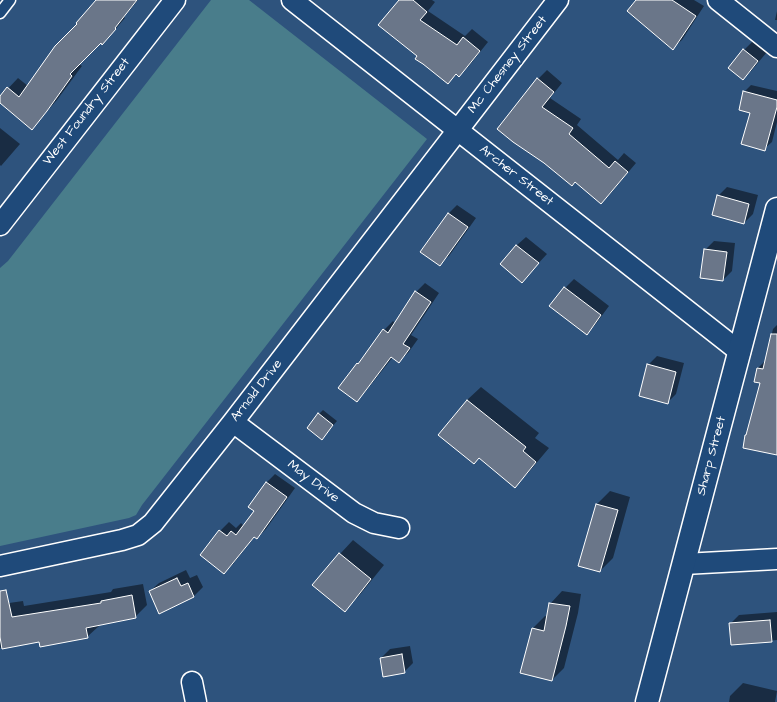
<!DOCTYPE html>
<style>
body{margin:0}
canvas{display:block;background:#2e537d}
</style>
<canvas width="777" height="702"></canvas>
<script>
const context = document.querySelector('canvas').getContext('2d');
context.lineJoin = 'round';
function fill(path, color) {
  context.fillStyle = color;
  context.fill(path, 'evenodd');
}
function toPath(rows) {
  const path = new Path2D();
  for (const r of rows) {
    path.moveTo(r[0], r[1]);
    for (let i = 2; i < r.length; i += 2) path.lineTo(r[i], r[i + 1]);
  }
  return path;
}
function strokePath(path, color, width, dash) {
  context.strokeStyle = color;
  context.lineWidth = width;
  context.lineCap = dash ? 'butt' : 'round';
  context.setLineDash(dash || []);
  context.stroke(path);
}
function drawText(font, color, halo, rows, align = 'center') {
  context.font = font + ' "Architects Daughter",sans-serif';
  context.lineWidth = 4;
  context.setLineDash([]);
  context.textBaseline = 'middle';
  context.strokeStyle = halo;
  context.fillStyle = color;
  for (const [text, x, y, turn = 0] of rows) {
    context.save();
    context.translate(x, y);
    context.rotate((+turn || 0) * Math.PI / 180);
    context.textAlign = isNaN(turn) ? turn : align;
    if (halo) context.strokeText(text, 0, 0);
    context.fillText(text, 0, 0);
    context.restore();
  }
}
fill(toPath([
 [211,0,249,0,427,139,142,505,136,515,129,518,0,546,0,268,8,261]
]), '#497d8b');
fill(toPath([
 [98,0,138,0,124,17,125,18,112,33,100,42,79,64,82,66,57,100,41,118,31,128,0,101,0,97,18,78,28,86],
 [400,0,432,0,435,2,428,11,465,36,472,29,488,42,468,67,459,75,457,74,448,83,418,56],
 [637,0,694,0,704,6,682,40,673,48],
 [777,11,777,20,775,20],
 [753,41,767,52,752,70,743,79,729,68,744,50],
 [547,70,562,83,550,98,581,119,577,125,618,160,624,153,636,163,610,194,601,203,575,181,544,163,538,79],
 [751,85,777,91,777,122,772,142,764,149,744,92],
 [0,128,20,144,1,166,0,165],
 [727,187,758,195,753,214,744,223,718,196],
 [457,205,476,218,449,256,440,264,422,252,449,213],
 [526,237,547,254,522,281,501,264,517,245],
 [714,241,735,243,732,271,723,280,705,250],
 [574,279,609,306,595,325,587,334,565,288],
 [425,283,439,293,411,335,418,339,408,353,399,361,393,357,365,392,357,401,358,364,384,330,393,321,395,323,416,292],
 [777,325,777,454,758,368,766,360,773,329],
 [657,356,684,363,676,394,667,403,648,365],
 [481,387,539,433,535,438,549,448,528,473,515,486,479,457,439,435,467,400],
 [323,410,337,421,322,438,319,414],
 [275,474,295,488,266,529,257,538,255,536,233,564,224,573,220,531,229,522,236,528,241,523,244,526,255,511,266,483],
 [610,491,630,497,613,558,600,571,597,504],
 [353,540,384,565,358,597,344,610,314,585,340,554],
 [186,570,190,578,197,575,203,587,194,596,160,613,150,591,159,583],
 [143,584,147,605,135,617,99,624,99,626,87,637,40,640,0,648,0,610,9,603,23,601,24,606,111,592,113,589],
 [562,591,581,594,578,613,564,668,552,680,533,628,545,616,548,617,550,604],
 [777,612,777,640,732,644,730,624,739,615],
 [410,646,413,663,404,672,381,658,390,649],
 [743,683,777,691,775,702,729,702,730,696]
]), '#0007');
const building = toPath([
 [96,0,137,0,115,28,116,29,102,45,101,43,70,74,72,76,47,111,32,130,0,103,0,96,7,87,19,97,55,46,77,24,76,23,96,0],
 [399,0,413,0,427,12,420,20,457,45,463,37,480,51,459,77,456,74,448,84,423,64,415,59,417,56,378,25,399,0],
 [636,0,672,0,696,16,673,50,627,11,636,0],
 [743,49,758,61,743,80,728,68,743,49],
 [537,78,554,92,542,107,573,128,569,134,609,168,615,161,628,172,601,204,575,182,572,186,544,163,513,142,497,129,537,78],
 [743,91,777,100,777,107,765,151,741,144,750,113,739,110,743,91],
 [717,195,749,204,744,224,712,215,717,195],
 [448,213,468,227,440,266,420,252,448,213],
 [516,245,539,263,522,283,500,264,516,245],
 [704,249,727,252,723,281,700,278,704,249],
 [564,287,601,315,587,335,549,306,564,287],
 [415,291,431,302,403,344,410,348,399,363,391,357,357,402,338,388,357,363,358,364,383,329,388,333,415,291],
 [771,334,777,334,777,455,743,448,745,435,746,435,760,383,754,382,757,368,763,369,771,334],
 [647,364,676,372,668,404,639,396,647,364],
 [467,400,526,447,523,451,536,462,515,488,479,458,474,464,438,435,467,400],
 [318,413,333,425,322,440,307,428,318,413],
 [266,482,287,497,257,539,254,537,224,574,200,555,219,530,227,536,231,531,236,535,254,511,248,507,266,482],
 [596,504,618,510,600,572,578,566,596,504],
 [339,553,371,579,345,612,312,585,339,553],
 [177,578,181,586,188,583,194,597,159,614,149,591,177,578],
 [6,590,12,617,101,603,101,601,132,595,136,618,86,628,88,638,40,647,39,642,2,649,0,637,0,591,6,590],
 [549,603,570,606,566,626,552,681,520,673,532,628,544,631,549,603],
 [770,620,772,642,731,645,729,623,770,620],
 [402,654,405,673,383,677,380,658,402,654]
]);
fill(building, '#6a7689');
strokePath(building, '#fff', 1);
const lane = toPath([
 [0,13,10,0]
]);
const street = toPath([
 [292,0,740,352],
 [718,0,777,47],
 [0,225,175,0],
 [233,422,354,513,374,523,399,528],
 [684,564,777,559],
 [0,566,122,540,138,535,153,523,233,422,558,0],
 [192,682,196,702]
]);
const secondary = toPath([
 [647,702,777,209]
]);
strokePath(lane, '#fff', 13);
strokePath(street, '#fff', 23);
strokePath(secondary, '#fff', 25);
strokePath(lane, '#1f4a7a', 10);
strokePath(street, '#1f4a7a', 20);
strokePath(secondary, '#1f4a7a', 22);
drawText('13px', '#fff', '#1f4a7a', [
 ["Mc Chesney Street",508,65,-52],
 ["West Foundry Street",87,112,-52],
 ["Archer Street",516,176,38],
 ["Arnold Drive",257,391,-52],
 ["Sharp Street",712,456,-75],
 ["May Drive",313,482,37]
]);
</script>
